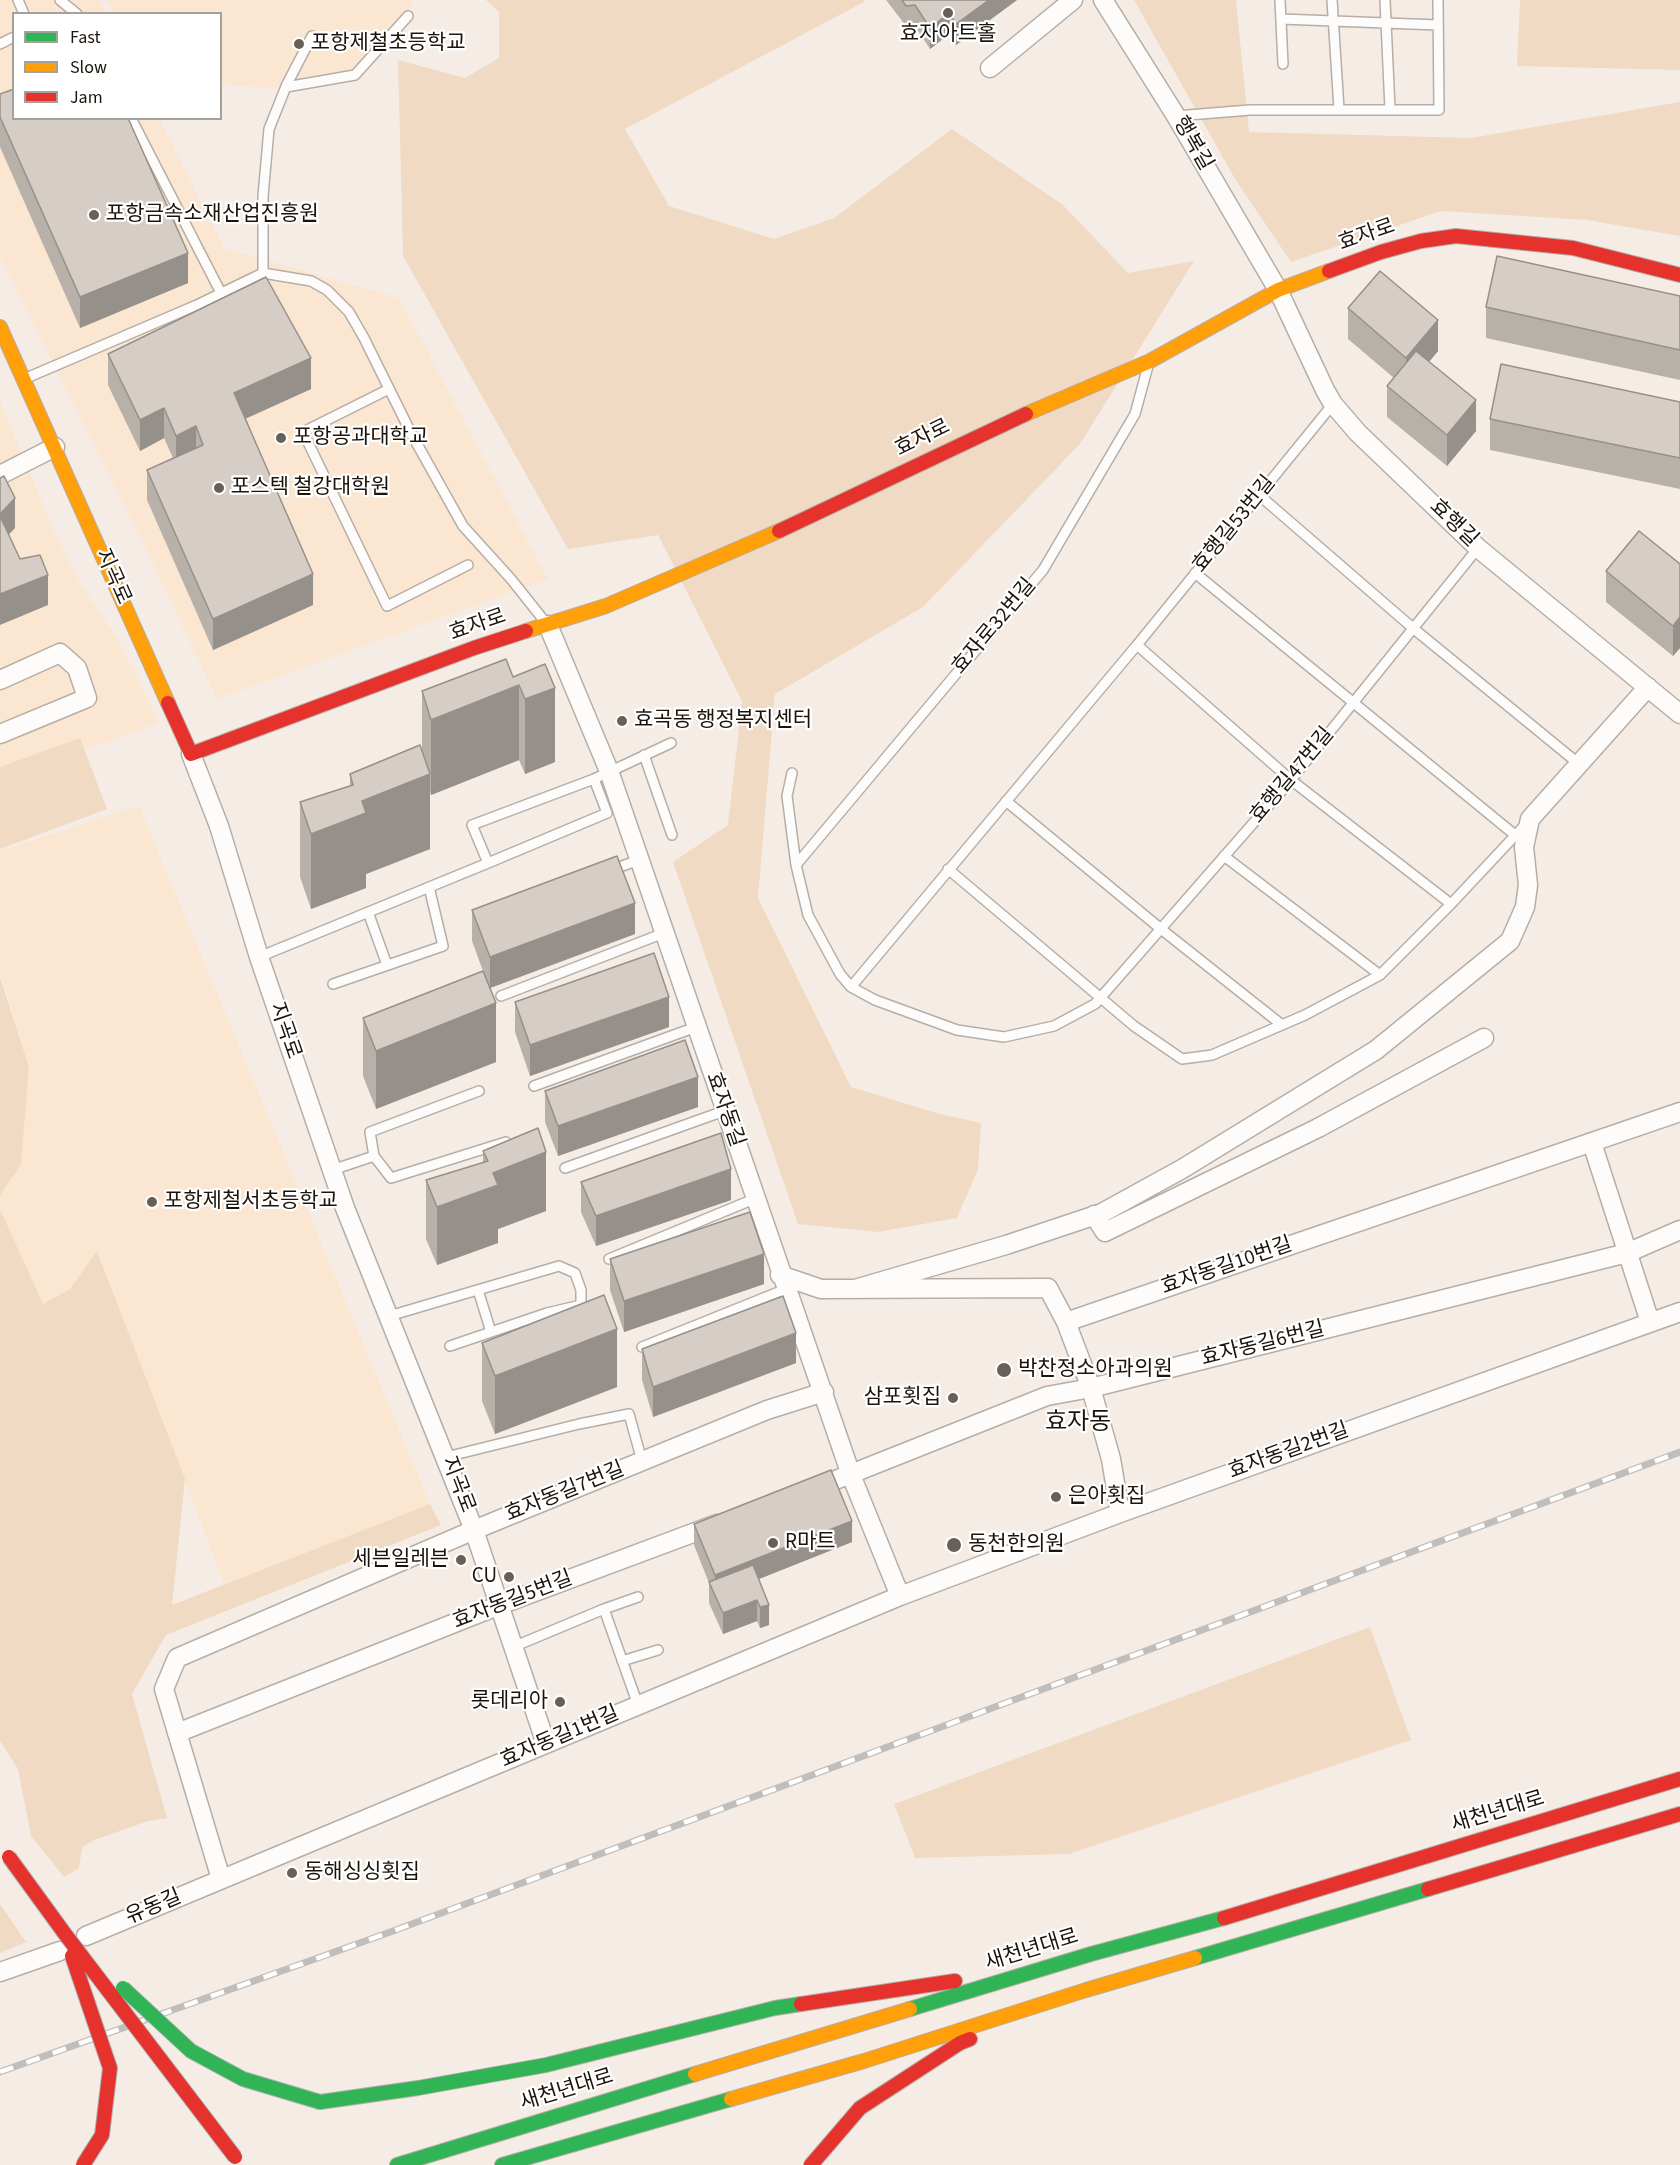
<!DOCTYPE html>
<meta charset="utf-8">
<style>
body{margin:0}
#map{position:relative;width:1680px;height:2165px;overflow:hidden;background:#f5ede5;font-family:"Source Sans 3",sans-serif}
canvas{display:block}
.legend{position:absolute;left:12px;top:12px;width:210px;height:108px;box-sizing:border-box;background:#fff;border:2px solid #a4a19d;margin:0;padding:8px 10px;list-style:none;font-size:18px;color:#1c140b}
.legend li{display:flex;align-items:center;gap:12px;height:30px}
.legend b{width:30px;border:2px solid #a4a19d}
</style>
<div id="map">
<canvas width="1680" height="2165"></canvas>
<ul class="legend">
<li><b style="height:8px;background:#30b455"></b>Fast</li>
<li><b style="height:8px;background:#ff9f0a"></b>Slow</li>
<li><b style="height:8px;background:#e5322d"></b>Jam</li>
</ul>
</div>
<script>
const context = document.querySelector('canvas').getContext('2d');
context.lineJoin = 'round';
function fill(path, color) {
  context.fillStyle = color;
  context.fill(path, 'evenodd');
}
function toPath(rows) {
  const path = new Path2D();
  for (const r of rows) {
    path.moveTo(r[0], r[1]);
    for (let i = 2; i < r.length; i += 2) path.lineTo(r[i], r[i + 1]);
  }
  return path;
}
function strokePath(path, color, width, dash) {
  context.strokeStyle = color;
  context.lineWidth = width;
  context.lineCap = dash ? 'butt' : 'round';
  context.setLineDash(dash || []);
  context.stroke(path);
}
function drawText(font, color, halo, rows, align = 'center') {
  context.font = font + ' "Source Sans 3","Noto Sans KR",sans-serif';
  context.lineWidth = 4.5;
  context.setLineDash([]);
  context.textBaseline = 'middle';
  context.strokeStyle = halo;
  context.fillStyle = color;
  for (const [text, x, y, turn = 0] of rows) {
    context.save();
    context.translate(x, y);
    context.rotate((+turn || 0) * Math.PI / 180);
    context.textAlign = isNaN(turn) ? turn : align;
    if (halo) context.strokeText(text, 0, 0);
    context.fillText(text, 0, 0);
    context.restore();
  }
}
fill(toPath([
 [0,0,99,0,106,13,14,14,14,118,159,119,224,248,399,298,548,579,217,699,141,539,0,257],
 [106,0,413,0,411,7,351,74,282,90,221,84,220,14,113,13],
 [0,401,52,526,83,588,116,637,137,676,159,723,0,782],
 [139,806,430,1504,224,1584,98,1252,70,1289,43,1304,0,1209,0,1195,21,1165,29,1067,0,972,0,851]
]), '#fae6d1');
fill(toPath([
 [486,0,863,0,864,2,625,129,669,206,774,239,834,218,952,129,1063,205,1128,273,1194,261,1080,444,923,607,775,694,758,898,851,1087,940,1114,981,1123,978,1169,957,1218,878,1232,798,1224,673,862,728,825,742,701,658,535,568,549,403,256,398,60,465,78,499,58,499,12],
 [1134,0,1236,0,1249,132,1471,138,1680,102,1680,236,1587,220,1441,211,1291,262,1235,179],
 [1520,0,1680,0,1680,70,1517,66],
 [80,738,107,809,0,849,0,767],
 [0,977,29,1067,21,1165,0,1195],
 [0,1209,43,1304,70,1289,97,1251,185,1479,172,1605,430,1504,441,1525,166,1635,132,1694,167,1818,148,1821,92,1841,82,1848,79,1868,64,1877,31,1836,18,1769,0,1741],
 [1370,1627,1411,1740,1069,1854,915,1858,894,1804],
 [0,1904,26,1942,0,1953]
]), '#f0dac3');
const lane = toPath([
 [18,0,24,14],
 [60,0,77,14],
 [1280,0,1283,64],
 [1332,0,1339,109],
 [1385,0,1390,109],
 [1281,19,1438,25],
 [0,44,14,37],
 [286,87,355,75,408,16],
 [1176,116,1250,110,1439,110,1438,0],
 [131,118,221,293],
 [263,273,263,196,269,129,287,84,312,36],
 [24,379,197,305,263,273,311,281,327,290,349,312,364,338,412,435,463,526,511,579,546,623],
 [389,389,303,432,387,606,468,565],
 [1259,495,1414,629,1579,764],
 [1195,573,1515,835],
 [1137,645,1333,404],
 [644,755,672,835],
 [792,773,787,796,796,865,808,915,840,974,851,987,875,1000,957,1030,1004,1037,1054,1026,1095,1004,1291,780,1478,548],
 [1006,801,1161,929,1282,1025],
 [1224,856,1380,975],
 [488,863,607,813,594,779],
 [796,865,1043,570,1135,414,1148,366],
 [948,869,1134,1026,1182,1059,1212,1055,1305,1015,1380,975,1451,904,1525,825],
 [611,870,639,860],
 [368,912,387,965],
 [259,957,488,863,472,825,594,779,671,743],
 [333,984,443,946,429,887],
 [851,987,1137,645,1291,780,1451,904],
 [501,996,664,933],
 [534,1086,696,1027],
 [374,1156,370,1132,479,1091],
 [565,1168,724,1111],
 [332,1170,374,1156,391,1178,506,1142],
 [609,1259,754,1199],
 [478,1290,491,1332],
 [389,1316,559,1266,575,1273,581,1290,581,1305,547,1313,450,1346],
 [642,1347,786,1289],
 [446,1457,579,1424,629,1414,642,1461],
 [604,1609,638,1597],
 [513,1647,604,1609,638,1705],
 [622,1661,658,1650]
]);
const street = toPath([
 [1103,0,1176,116,1278,290,1325,390,1333,404,1358,433,1478,548,1680,714],
 [990,68,1073,0],
 [0,475,55,447],
 [548,625,609,771,851,1475,900,1596],
 [0,680,60,653,77,668,87,698,0,734],
 [191,754,219,826,259,957,345,1208,474,1530,546,1744],
 [1592,1143,1650,1322],
 [1094,1215,1105,1232,1318,1128,1484,1038],
 [780,1275,821,1289,1048,1288,1066,1322,1091,1388,1111,1459,1120,1513],
 [855,1289,1006,1245,1102,1213,1182,1169,1376,1050,1510,941,1525,907,1528,885,1524,847,1530,819,1648,687],
 [1066,1322,1680,1112],
 [813,1489,1047,1396,1091,1388,1627,1253,1680,1230],
 [177,1733,500,1605,717,1524],
 [221,1879,164,1689,177,1658,474,1530,767,1410,824,1392],
 [86,1936,900,1596,1120,1513,1680,1312],
 [0,1972,60,1951]
]);
const fast = toPath([
 [1195,1958,1428,1889],
 [910,2009,1091,1954,1224,1918],
 [320,2102,418,2088,546,2065,775,2008,801,2004],
 [397,2165,695,2074],
 [502,2165,731,2099]
]);
const slow = toPath([
 [0,327,168,703],
 [1026,414,1150,361,1278,290,1329,271],
 [526,631,606,606,779,531],
 [695,2074,910,2009],
 [731,2099,864,2061,1086,1990,1195,1958]
]);
const jam = toPath([
 [1329,271,1381,252,1421,241,1456,236,1573,248,1680,275],
 [779,531,1026,414],
 [168,703,191,754,474,648,526,631],
 [1428,1889,1680,1814],
 [1224,1918,1680,1779],
 [801,2004,955,1981],
 [811,2165,860,2108,960,2043,970,2039]
]);
strokePath(lane, '#b6aea6', 12);
strokePath(street, '#b6aea6', 21);
strokePath(fast, '#b6aea6', 16);
strokePath(slow, '#b6aea6', 16);
strokePath(jam, '#b6aea6', 16);
strokePath(lane, '#fefcfb', 9);
strokePath(street, '#fefcfb', 18);
strokePath(fast, '#30b455', 14);
strokePath(slow, '#ff9f0a', 14);
strokePath(jam, '#e5322d', 14);
const rail = toPath([
 [0,2072,393,1931,1680,1452]
]);
strokePath(rail, '#c0bebc', 7);
strokePath(rail, '#fff', 4.5, [14]);
const fastBridge = toPath([
 [123,1988,191,2051,243,2079,320,2102]
]);
const jamBridge = toPath([
 [9,1857,65,1934,235,2157],
 [72,1956,110,2068,102,2135,83,2165]
]);
strokePath(fastBridge, '#adb1b5', 16, []);
strokePath(jamBridge, '#adb1b5', 16, []);
strokePath(fastBridge, '#30b455', 14);
strokePath(jamBridge, '#e5322d', 14);
fill(toPath([
 [886,0,1017,0,956,45,949,34,930,49,915,26,906,26],
 [0,94,188,283,80,328,0,147],
 [1680,296,1680,380,1486,338,1486,307],
 [1348,308,1438,351,1429,362,1476,431,1447,466,1387,417,1387,386,1394,378,1348,339],
 [108,354,311,389,246,418,313,605,213,650,147,500,147,470,173,458,164,438,140,451,108,385],
 [1680,402,1680,489,1490,450,1490,419],
 [1680,564,1680,648,1673,656,1606,602,1606,571],
 [545,664,555,762,525,774,519,760,431,795,430,792,430,849,366,874,366,888,311,909,300,877,300,802,350,786,350,774,422,751,422,691,513,677],
 [472,910,635,934,490,988,496,1062,376,1109,363,1076,363,1018,483,971,472,941],
 [515,1002,669,1027,530,1076,515,1032],
 [545,1091,698,1107,558,1156,545,1122],
 [483,1151,546,1211,498,1229,498,1243,437,1265,426,1239,426,1180,483,1163],
 [581,1182,731,1200,596,1246,581,1212],
 [610,1259,764,1284,624,1332,610,1290],
 [482,1343,617,1387,495,1434,482,1401],
 [642,1349,796,1363,653,1417,642,1380],
 [694,1524,852,1542,759,1579,769,1625,760,1628,757,1621,723,1634,709,1603,709,1583,694,1545]
]), '#b8b1aa');
fill(toPath([
 [989,0,1017,0,956,45,956,24],
 [949,13,949,34,930,49,930,28],
 [188,253,188,283,80,328,80,297],
 [1438,320,1438,351,1406,389,1406,358],
 [311,358,311,389,234,424,234,393],
 [1476,400,1476,431,1447,466,1447,435],
 [164,408,164,438,140,451,140,420],
 [196,426,196,457,176,466,176,436],
 [15,498,15,528,0,544,0,514],
 [313,574,313,605,213,650,213,619],
 [48,575,48,605,0,625,0,594],
 [1680,617,1680,648,1673,656,1673,626],
 [519,685,519,760,431,795,431,720],
 [555,688,555,762,525,774,525,699],
 [430,774,430,849,366,874,366,888,311,909,311,834,362,801],
 [635,903,635,934,490,988,490,957],
 [669,997,669,1027,530,1076,530,1045],
 [496,1003,496,1062,376,1109,376,1051],
 [698,1077,698,1107,558,1156,558,1126],
 [546,1152,546,1211,498,1229,498,1243,437,1265,437,1207,493,1173],
 [731,1169,731,1200,596,1246,596,1216],
 [764,1254,764,1284,624,1332,624,1301],
 [617,1329,617,1387,495,1434,495,1376],
 [796,1333,796,1363,653,1417,653,1387],
 [852,1521,852,1542,716,1596,715,1594,715,1575],
 [757,1600,757,1621,723,1634,723,1613],
 [769,1605,769,1625,760,1628,760,1607]
]), '#96908b');
const building = toPath([
 [902,0,989,0,956,24,949,13,930,28,915,5,906,6,902,0],
 [14,89,14,118,128,118,188,253,80,297,0,117,0,94,14,89],
 [1497,256,1680,296,1680,350,1486,307,1497,256],
 [1380,271,1438,320,1406,358,1348,308,1380,271],
 [266,277,311,358,234,393,313,574,213,619,147,470,203,445,196,426,176,436,164,408,140,420,108,354,266,277],
 [1416,351,1476,400,1447,435,1387,386,1416,351],
 [1501,364,1680,402,1680,458,1490,419,1501,364],
 [4,476,15,498,0,514,0,478,4,476],
 [0,516,20,559,40,555,48,575,0,594,0,516],
 [1639,531,1680,564,1680,617,1673,626,1606,571,1639,531],
 [506,659,513,677,545,664,555,688,525,699,519,685,431,720,422,691,506,659],
 [420,745,430,774,362,801,366,813,311,834,300,802,353,785,350,774,420,745],
 [617,856,635,903,490,957,472,910,617,856],
 [654,953,669,997,530,1045,515,1002,654,953],
 [483,971,496,1003,376,1051,363,1018,483,971],
 [685,1040,698,1077,558,1126,545,1091,685,1040],
 [538,1128,546,1152,493,1173,498,1185,437,1207,426,1180,488,1161,483,1151,538,1128],
 [721,1133,731,1169,596,1216,581,1182,721,1133],
 [750,1212,764,1254,624,1301,610,1259,750,1212],
 [604,1295,617,1329,495,1376,482,1343,604,1295],
 [783,1296,796,1333,653,1387,642,1349,783,1296],
 [831,1470,852,1521,715,1575,694,1524,831,1470],
 [753,1565,769,1605,760,1607,757,1600,723,1613,709,1582,753,1565]
]);
fill(building, '#d6cec6');
strokePath(building, '#96908b', 1.5);
for (const [x, y, r, color] of [
 [948,13,6,"#686057"],
 [299,44,6,"#686057"],
 [94,215,6,"#686057"],
 [281,438,6,"#686057"],
 [219,488,6,"#686057"],
 [622,721,6,"#686057"],
 [152,1202,6,"#686057"],
 [1004,1370,8,"#686057"],
 [953,1398,6,"#686057"],
 [1056,1497,6,"#686057"],
 [773,1543,6,"#686057"],
 [954,1545,8,"#686057"],
 [461,1560,6,"#686057"],
 [509,1577,6,"#686057"],
 [560,1702,6,"#686057"],
 [292,1873,6,"#686057"]
]) {
  const dot = new Path2D();
  dot.arc(x, y, r, 0, 2 * Math.PI);
  context.fillStyle = color;
  context.fill(dot);
  strokePath(dot, '#fff', 2);
}
drawText('21px', '#1c140b', '#fff', [
 ["효자아트홀",948,35,"center"],
 ["포항제철초등학교",311,44],
 ["포항금속소재산업진흥원",106,215],
 ["포항공과대학교",293,438],
 ["포스텍 철강대학원",231,488],
 ["효곡동 행정복지센터",634,721],
 ["포항제철서초등학교",164,1202],
 ["박찬정소아과의원",1018,1370],
 ["삼포횟집",941,1398,"right"],
 ["은아횟집",1068,1497],
 ["R마트",785,1543],
 ["동천한의원",968,1545],
 ["세븐일레븐",449,1560,"right"],
 ["CU",497,1577,"right"],
 ["롯데리아",548,1702,"right"],
 ["동해싱싱횟집",304,1873]
], 'left');
drawText('21px', '#1c140b', '#fff', [
 ["행복길",1192,144,60],
 ["효자로",1367,236,-19],
 ["효자로",923,439,-26],
 ["효행길",1453,524,44],
 ["효행길53번길",1235,525,-51],
 ["지곡로",112,577,66],
 ["효자로",478,626,-19],
 ["효자로32번길",995,627,-50],
 ["효행길47번길",1293,776,-50],
 ["지곡로",284,1031,71],
 ["효자동길",724,1110,71],
 ["효자동길10번길",1227,1267,-19],
 ["효자동길6번길",1263,1345,-14],
 ["효자동길2번길",1289,1452,-20],
 ["지곡로",457,1485,69],
 ["효자동길7번길",565,1493,-22],
 ["효자동길5번길",513,1601,-21],
 ["효자동길1번길",560,1738,-23],
 ["새천년대로",1498,1813,-17],
 ["유동길",154,1908,-23],
 ["새천년대로",1032,1951,-17],
 ["새천년대로",567,2091,-17]
]);
drawText('24px', '#1c140b', '#fff', [
 ["효자동",1078,1424]
]);
</script>
